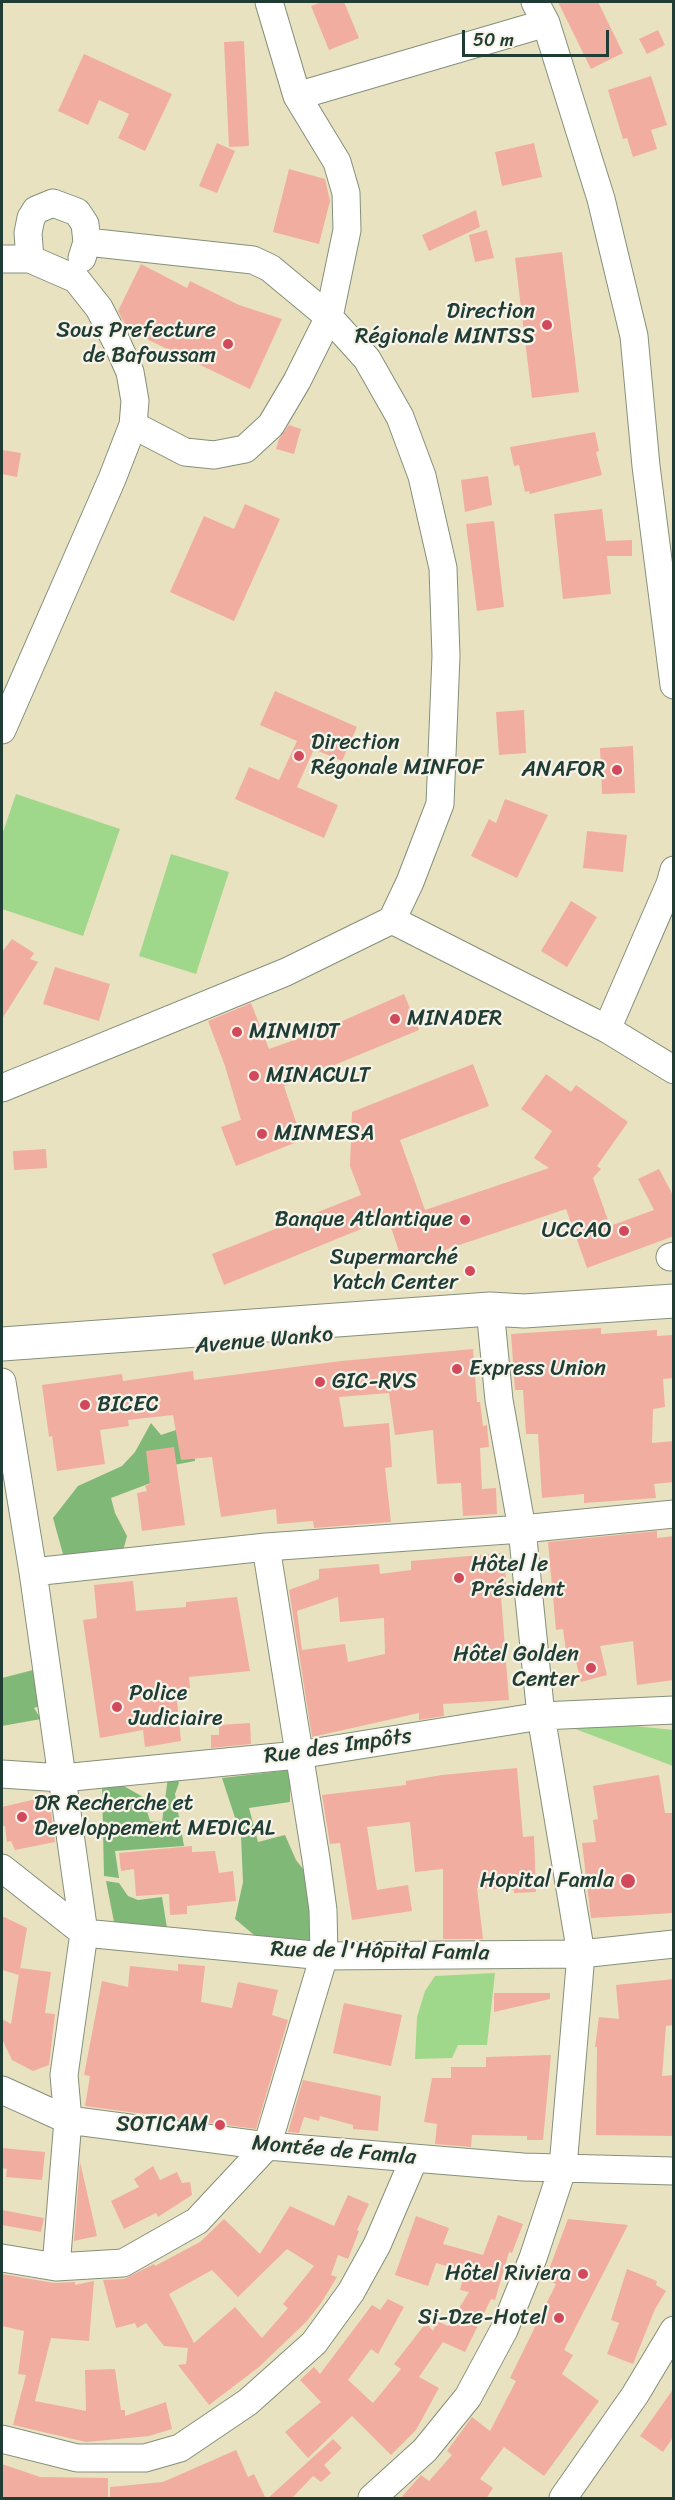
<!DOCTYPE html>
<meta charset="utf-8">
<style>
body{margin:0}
#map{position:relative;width:675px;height:2500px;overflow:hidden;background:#e9e2c0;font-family:Sriracha,sans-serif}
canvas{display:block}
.frame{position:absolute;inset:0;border:3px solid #1f3d34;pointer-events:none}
.scale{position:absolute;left:462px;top:30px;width:147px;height:27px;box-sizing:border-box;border:3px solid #1f3d34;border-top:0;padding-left:8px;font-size:18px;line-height:21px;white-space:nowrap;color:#1f3d34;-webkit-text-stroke:4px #f7f3e8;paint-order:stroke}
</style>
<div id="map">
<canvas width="675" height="2500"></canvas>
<div class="frame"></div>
<div class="scale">50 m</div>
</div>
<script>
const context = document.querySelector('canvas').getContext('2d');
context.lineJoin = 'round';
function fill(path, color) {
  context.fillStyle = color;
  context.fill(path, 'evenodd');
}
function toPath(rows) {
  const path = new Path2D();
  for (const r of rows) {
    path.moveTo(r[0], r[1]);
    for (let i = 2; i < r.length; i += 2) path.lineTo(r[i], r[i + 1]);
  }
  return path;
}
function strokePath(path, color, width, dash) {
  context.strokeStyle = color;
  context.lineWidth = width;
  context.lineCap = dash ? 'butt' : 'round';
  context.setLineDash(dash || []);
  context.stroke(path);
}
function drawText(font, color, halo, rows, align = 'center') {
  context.font = font + ' Sriracha,sans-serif';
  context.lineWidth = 4.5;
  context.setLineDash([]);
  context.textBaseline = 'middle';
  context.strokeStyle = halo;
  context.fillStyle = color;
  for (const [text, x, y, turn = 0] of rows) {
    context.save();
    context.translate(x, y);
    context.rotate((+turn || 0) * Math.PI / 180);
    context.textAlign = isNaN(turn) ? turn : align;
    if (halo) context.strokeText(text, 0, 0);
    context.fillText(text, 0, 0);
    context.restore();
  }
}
fill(toPath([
 [16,794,120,829,83,936,2,909,2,835],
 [171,854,229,872,196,974,139,956],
 [541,1716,673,1730,673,1766],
 [495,1973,487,2045,458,2045,452,2058,415,2059,417,2017,425,1991,435,1976]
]), '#a0d88b');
fill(toPath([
 [151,1423,161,1435,191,1425,195,1461,163,1467,156,1481,111,1498,115,1513,127,1536,122,1555,66,1565,53,1518,78,1486,122,1466,135,1452],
 [33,1670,46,1704,34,1708,41,1719,2,1726,2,1678],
 [290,1770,290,1802,249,1808,258,1842,285,1835,296,1860,303,1869,314,1931,311,1942,260,1940,235,1919,243,1882,241,1836,222,1778],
 [168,1777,177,1777,179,1783,175,1794,184,1846,115,1851,119,1878,104,1876,102,1786,122,1785,143,1797,150,1821,162,1822],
 [106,1881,119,1883,128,1896,138,1900,162,1897,167,1928,115,1927]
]), '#80b877');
fill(toPath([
 [322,2,344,2,359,38,329,50,311,6],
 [558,2,598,2,623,53,591,69],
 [658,30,665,45,647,54,639,39],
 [244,41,249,146,229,147,224,42],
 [84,54,172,94,145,151,118,138,129,114,99,100,88,125,58,111],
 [651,76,667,125,651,130,657,149,633,157,627,138,623,139,608,90],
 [217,143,235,151,217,193,199,186],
 [534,143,542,177,502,186,495,152],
 [289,169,325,179,330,201,319,244,273,232],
 [476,210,480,227,429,251,422,235],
 [487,230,494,258,475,262,469,235],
 [562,252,579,392,532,398,515,258],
 [141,264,187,288,190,281,239,305,282,319,250,389,128,330,118,311],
 [289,425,301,429,294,454,276,449,279,439],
 [595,432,599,451,596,452,602,475,530,494,529,491,525,492,519,465,514,466,510,447],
 [2,450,21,453,17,477,2,474],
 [488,476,492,505,465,512,461,480],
 [245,504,280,519,234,621,170,592,204,516,234,529],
 [602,509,606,541,632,540,632,556,607,556,611,594,563,599,554,514],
 [494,521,504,607,477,611,466,524],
 [275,691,357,727,342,761,314,749,297,787,338,805,324,838,235,799,249,767,279,780,297,741,260,725],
 [524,710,526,753,499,755,496,712],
 [633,746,635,793,602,794,600,748],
 [505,799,548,815,517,878,471,856,489,819,496,823],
 [587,831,627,835,623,872,583,868],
 [571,901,597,917,567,967,541,951],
 [12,939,34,953,30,959,38,962,2,1019,2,952],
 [55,967,110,984,99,1021,43,1004],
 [404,994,419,1030,284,1086,302,1140,236,1166,221,1127,241,1120,225,1066,208,1021,251,1003,269,1049,317,1032],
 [473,1064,489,1106,400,1140,425,1210,549,1168,534,1158,552,1131,521,1109,546,1074,571,1092,576,1085,628,1122,597,1166,601,1169,593,1178,610,1226,654,1210,638,1179,659,1169,674,1197,674,1236,587,1268,566,1209,403,1264,388,1218,224,1285,212,1254,361,1195,350,1166,352,1112],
 [46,1149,47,1168,14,1170,13,1151],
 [601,1328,601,1334,657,1330,657,1336,674,1335,674,1378,663,1379,665,1407,653,1409,652,1443,674,1441,674,1482,654,1484,656,1498,584,1503,584,1494,542,1498,538,1434,526,1434,523,1390,515,1390,511,1334],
 [473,1349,477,1402,480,1402,483,1426,487,1425,489,1447,480,1448,482,1489,496,1488,497,1514,463,1516,461,1483,437,1484,433,1430,395,1435,389,1393,339,1397,344,1427,389,1423,392,1467,385,1468,391,1522,314,1528,313,1521,277,1524,276,1509,221,1517,212,1457,181,1460,173,1415,128,1420,129,1426,100,1430,105,1464,57,1471,52,1436,49,1437,42,1385,122,1374,123,1381,193,1371,194,1380,341,1361],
 [174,1447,185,1525,142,1531,137,1493,147,1491,145,1486,150,1484,146,1451],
 [657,1531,657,1538,674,1536,674,1680,637,1685,633,1641,600,1646,607,1675,581,1682,573,1650,566,1651,563,1629,556,1630,548,1542],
 [504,1553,507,1596,501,1596,509,1700,443,1704,444,1716,419,1720,419,1713,312,1737,289,1590,319,1579,319,1569,379,1564,380,1574,411,1570,411,1561],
 [338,1597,340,1622,384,1618,385,1654,348,1662,345,1644,302,1650,297,1611],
 [133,1581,136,1611,186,1607,186,1602,237,1597,250,1671,189,1677,190,1688,176,1690,181,1741,145,1747,143,1730,100,1738,83,1620,97,1618,94,1585],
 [250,1723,251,1744,211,1748,211,1735,219,1735,219,1725],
 [517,1768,523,1837,534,1836,536,1892,514,1893,514,1890,477,1888,483,1939,443,1939,443,1869,415,1872,410,1822,367,1827,377,1890,408,1885,412,1911,352,1920,340,1843,330,1844,322,1795,406,1785,406,1781,442,1775],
 [659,1775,665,1813,673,1813,674,1913,591,1918,582,1843,596,1842,593,1820,598,1819,593,1786],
 [49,1796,55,1842,15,1850,11,1841,7,1842,5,1826,2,1826,2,1807],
 [192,1846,192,1852,215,1851,219,1873,233,1871,236,1901,187,1906,187,1914,170,1915,169,1894,136,1896,134,1869,121,1871,119,1853],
 [2,1916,27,1928,19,1975,2,1970],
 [178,1964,205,1966,201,2002,232,2008,238,1982,278,1990,272,2015,288,2020,256,2129,85,2106,90,2076,84,2075,102,1981,128,1987,130,1966,178,1971],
 [20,1968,51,1972,45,2013,55,2014,49,2065,33,2071,12,2060,2,2039,2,2019,11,2024],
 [674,1979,674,2025,666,2026,662,2076,674,2075,674,2136,596,2135,597,2047,595,2047,599,2017,619,2019,616,1985],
 [494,1993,550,1993,550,1999,494,2012],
 [344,2003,402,2015,391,2066,333,2053],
 [551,2055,543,2140,527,2140,527,2136,472,2135,471,2147,435,2144,437,2124,424,2122,432,2078,451,2078,451,2067,486,2067,486,2057],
 [303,2080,381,2096,378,2131,353,2129,353,2125,320,2116,319,2121,304,2117,299,2133,288,2132],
 [2,2148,45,2152,42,2180,6,2177,7,2169,2,2168],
 [80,2162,97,2236,74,2241],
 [153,2166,160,2180,177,2172,182,2183,190,2182,192,2195,158,2217,156,2213,124,2229,111,2201,139,2187,134,2179],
 [348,2195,369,2204,357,2230,359,2231,348,2259,338,2255,331,2275,337,2277,321,2303,306,2322,259,2367,209,2405,178,2365,186,2364,188,2348,164,2346,146,2323,137,2328,135,2323,116,2328,103,2280,124,2279,154,2264,155,2266,200,2242,224,2219,260,2254,290,2206,334,2226],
 [287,2249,314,2266,283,2304,288,2308,262,2338,235,2307,194,2343,169,2294,212,2270,238,2297],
 [2,2210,44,2218,41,2232,2,2225],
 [498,2215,523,2224,512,2253,509,2252,495,2300,491,2299,465,2352,443,2342,419,2377,439,2388,416,2430,391,2455,352,2416,308,2458,285,2432,321,2402,300,2380,314,2367,320,2374,372,2305,380,2310,388,2299,404,2307,378,2354,371,2349,348,2380,373,2403,401,2369,394,2364,426,2323,433,2331,437,2321,448,2326,469,2292,460,2290,465,2271,436,2263,428,2286,395,2275,416,2216,449,2228,443,2244,483,2255],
 [568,2219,628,2225,564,2350,573,2355,562,2374,599,2401,544,2476,504,2447,480,2479,493,2488,486,2499,400,2499,421,2475,429,2481,452,2455,447,2451,472,2417,490,2431,516,2381,510,2378,556,2284,545,2280],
 [627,2269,657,2281,656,2285,666,2291,655,2309,633,2364,607,2354,619,2323,611,2320],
 [2,2274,54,2283,75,2282,75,2285,94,2281,89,2341,51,2338,35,2401,86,2411,85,2370,115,2369,121,2410,125,2410,125,2416,166,2402,172,2429,149,2436,86,2442,13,2425,26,2375,18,2374,24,2331,2,2326],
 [674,2388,674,2436,663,2452,640,2436],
 [333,2439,342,2448,324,2465,331,2473,321,2482,313,2476,291,2499,267,2499],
 [236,2450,248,2477,254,2474,266,2499,110,2499,110,2487,163,2482],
 [2,2464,40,2477,108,2478,108,2499,2,2499]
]), '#f1ada0');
const minor = toPath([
 [535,2,546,23,601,199,634,336,646,466,674,685],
 [297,96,546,23],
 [2,259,30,259,76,279,99,308,117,343,130,372,135,401,133,425,112,479,2,730],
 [30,259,28,233,31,218,36,210,53,203,77,212,85,224,87,242,82,258],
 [133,425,185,452,214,455,245,449,271,425,297,381,329,317,347,230,346,193,337,162,297,96,269,2],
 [392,920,607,1029,674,1070],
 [607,1029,670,884,674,870],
 [2,1088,286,972,392,920,410,882,440,804,446,656,443,568,422,476,400,417,367,359,329,317,270,268,253,260,87,242],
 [670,1257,674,1256],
 [2,1382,33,1572,84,1933,64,2075,68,2120,56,2267],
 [33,1572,266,1547,522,1529,674,1514],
 [2,1774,62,1778,298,1755,541,1716,674,1710],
 [2,1868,84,1933,324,1956,581,1954,674,1944],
 [2,2090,68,2120,267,2146,523,2167,674,2171],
 [2,2258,56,2267,123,2263,197,2221,267,2146,324,1956,323,1910,316,1859,266,1547],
 [2,2439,77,2458,145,2458,180,2448,248,2402,314,2343,351,2292,377,2245,414,2159],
 [372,2498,425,2450,468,2397,504,2330,533,2258,563,2167,581,1954,541,1716,522,1529,499,1400,490,1309],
 [563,2498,635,2395,674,2330]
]);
const highway = toPath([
 [2,1344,490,1309,524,1311,674,1301]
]);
strokePath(minor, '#84907a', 29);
strokePath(highway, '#84907a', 35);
strokePath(minor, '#fff', 27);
strokePath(highway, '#fff', 33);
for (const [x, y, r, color] of [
 [547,325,6,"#d1495b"],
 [228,344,6,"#d1495b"],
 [299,756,6,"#d1495b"],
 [617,770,6,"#d1495b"],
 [395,1019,6,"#d1495b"],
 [237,1032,6,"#d1495b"],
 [254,1076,6,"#d1495b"],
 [262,1134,6,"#d1495b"],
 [465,1220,6,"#d1495b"],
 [624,1231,6,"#d1495b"],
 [470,1271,6,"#d1495b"],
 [457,1369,6,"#d1495b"],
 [320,1382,6,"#d1495b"],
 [85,1405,6,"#d1495b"],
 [459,1578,6,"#d1495b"],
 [591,1668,6,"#d1495b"],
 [117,1707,6,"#d1495b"],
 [22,1817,6,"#d1495b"],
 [628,1881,8,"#d1495b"],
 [220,2125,6,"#d1495b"],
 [583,2274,6,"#d1495b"],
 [559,2318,6,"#d1495b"]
]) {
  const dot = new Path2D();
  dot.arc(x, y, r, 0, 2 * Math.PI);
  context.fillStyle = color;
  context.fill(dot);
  strokePath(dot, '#f7f3e8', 2);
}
drawText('22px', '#1f3d34', '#f7f3e8', [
 ["Direction",535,312],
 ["Régionale MINTSS",535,337],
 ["Sous Prefecture",216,331],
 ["de Bafoussam",216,356],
 ["Direction",311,743,"left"],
 ["Régonale MINFOF",311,768,"left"],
 ["ANAFOR",605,770],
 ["MINADER",407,1019,"left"],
 ["MINMIDT",249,1032,"left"],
 ["MINACULT",266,1076,"left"],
 ["MINMESA",274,1134,"left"],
 ["Banque Atlantique",453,1220],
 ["UCCAO",612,1231],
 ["Supermarché",458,1258],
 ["Yatch Center",458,1283],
 ["Express Union",469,1369,"left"],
 ["GIC-RVS",332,1382,"left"],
 ["BICEC",97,1405,"left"],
 ["Hôtel le",471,1565,"left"],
 ["Président",471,1590,"left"],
 ["Hôtel Golden",579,1655],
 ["Center",579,1680],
 ["Police",129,1694,"left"],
 ["Judiciaire",129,1719,"left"],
 ["DR Recherche et",34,1804,"left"],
 ["Developpement MEDICAL",34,1829,"left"],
 ["Hopital Famla",614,1881],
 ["SOTICAM",208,2125],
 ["Hôtel Riviera",571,2274],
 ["Si-Dze-Hotel",547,2318]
], 'right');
drawText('22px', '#1f3d34', '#f7f3e8', [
 ["Avenue Wanko",264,1341,-5],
 ["Rue des Impôts",338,1747,-8],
 ["Rue de l'Hôpital Famla",380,1952,1],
 ["Montée de Famla",334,2151,5]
]);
</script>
